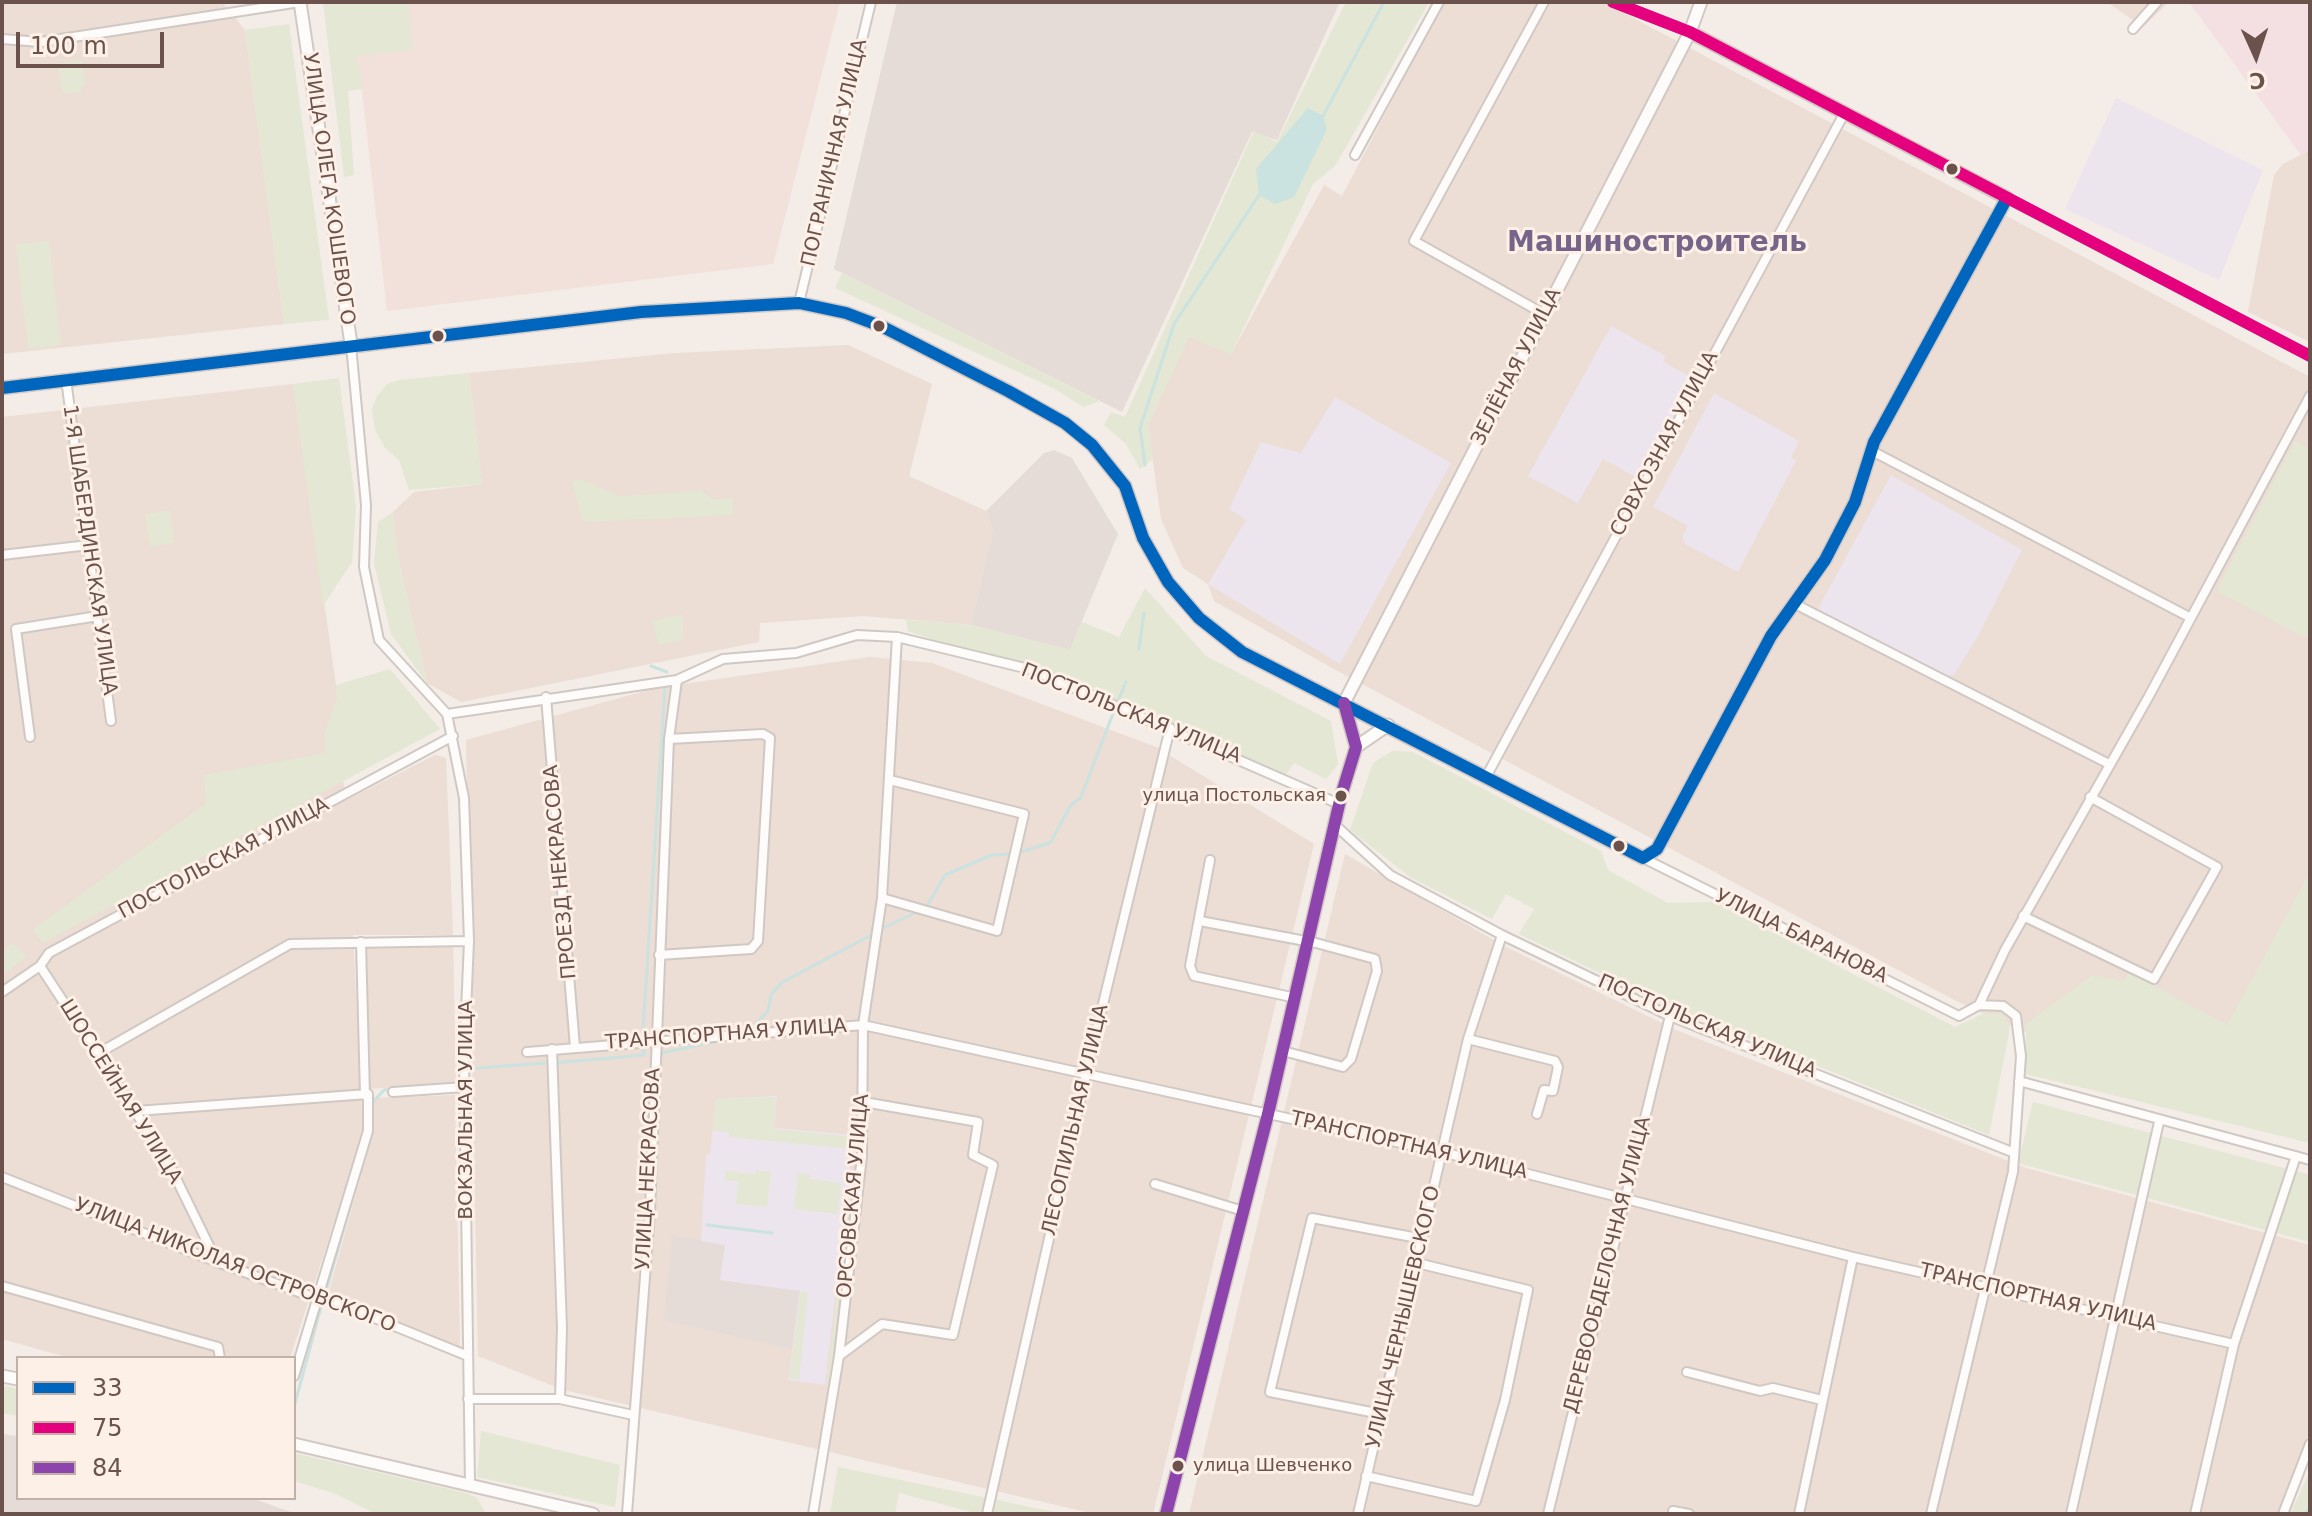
<!DOCTYPE html>
<meta charset="utf-8">
<style>
body{margin:0}
#map{position:relative;width:2312px;height:1516px;overflow:hidden;background:#f3ece7;font-family:"DejaVu Sans",sans-serif}
canvas{display:block}
.frame{position:absolute;inset:0;border:4px solid #6c524c;pointer-events:none}
.legend{position:absolute;left:16px;top:1356px;width:280px;height:144px;box-sizing:border-box;background:#fcf0e7;border:2px solid #c2b1a9;margin:0;padding:10px 14px;list-style:none;font-size:24px;color:#6c524c}
.legend li{display:flex;align-items:center;gap:16px;height:40px}
.legend b{width:40px;border:2px solid #c2b1a9}
.north{position:absolute;left:2216px;top:16px;width:80px;height:80px;-webkit-text-stroke:6px #fcf0e7;paint-order:stroke;rotate:177deg;font-size:22px;font-weight:700;line-height:32px;text-align:center;color:#6c524c}
.north::after{content:'';display:block;margin:auto;width:28px;height:36px;background:#6c524c;clip-path:polygon(50% 0,100% 100%,50% 72%,0 100%)}
.scale{position:absolute;left:16px;top:32px;width:148px;height:36px;box-sizing:border-box;border:4px solid #6c524c;border-top:0;padding-left:10px;font-size:24px;line-height:28px;white-space:nowrap;color:#6c524c;-webkit-text-stroke:6px #fcf0e7;paint-order:stroke}
</style>
<div id="map">
<canvas width="2312" height="1516"></canvas>
<div class="frame"></div>
<ul class="legend">
<li><b style="height:10px;background:#0065bd"></b>33</li>
<li><b style="height:10px;background:#e5007d"></b>75</li>
<li><b style="height:10px;background:#8e44ad"></b>84</li>
</ul>
<div class="north">С</div>
<div class="scale">100 m</div>
</div>
<script>
const context = document.querySelector('canvas').getContext('2d');
context.lineJoin = 'round';
function fill(path, color) {
  context.fillStyle = color;
  context.fill(path, 'evenodd');
}
function toPath(rows) {
  const path = new Path2D();
  for (const r of rows) {
    path.moveTo(r[0], r[1]);
    for (let i = 2; i < r.length; i += 2) path.lineTo(r[i], r[i + 1]);
  }
  return path;
}
function strokePath(path, color, width, dash) {
  context.strokeStyle = color;
  context.lineWidth = width;
  context.lineCap = dash ? 'butt' : 'round';
  context.setLineDash(dash || []);
  context.stroke(path);
}
function drawText(font, color, halo, rows, align = 'center') {
  context.font = font + ' "DejaVu Sans",sans-serif';
  context.lineWidth = 6;
  context.setLineDash([]);
  context.textBaseline = 'middle';
  context.strokeStyle = halo;
  context.fillStyle = color;
  for (const [text, x, y, turn = 0] of rows) {
    context.save();
    context.translate(x, y);
    context.rotate((+turn || 0) * Math.PI / 180);
    context.textAlign = isNaN(turn) ? turn : align;
    if (halo) context.strokeText(text, 0, 0);
    context.fillText(text, 0, 0);
    context.restore();
  }
}
fill(toPath([
 [2,2,222,2,245,30,284,324,2,354],
 [1444,2,1603,2,2310,377,2310,872,2186,1104,1958,1002,1334,669,1214,601,1208,584,1183,568,1161,519,1148,425,1189,336,1231,354,1324,185,1342,196],
 [2107,2,2169,2,2143,27],
 [2310,150,2310,342,2248,312,2274,175,2283,164],
 [848,345,932,384,909,476,986,511,993,530,971,625,863,616,760,623,759,642,461,702,427,683,399,562,392,513,414,492,482,484,469,373,676,353],
 [293,384,336,685,345,801,435,755,446,758,453,935,353,935,363,1133,290,1358,70,1358,2,1339,2,417],
 [870,657,932,663,1156,747,1314,844,1153,1514,1095,1514,564,1390,478,1356,466,740,656,688],
 [1345,854,1504,946,1676,1030,2026,1168,2310,1245,2310,1430,2279,1514,1189,1514],
 [453,945,456,1083,369,1089,364,946],
 [455,1095,460,1347,328,1295,372,1135,374,1098]
]), '#ecddd5');
fill(toPath([
 [352,2,840,2,773,264,387,311]
]), '#f2e0db');
fill(toPath([
 [897,2,1340,2,1277,140,1252,132,1122,412,834,269],
 [1054,450,1072,458,1118,534,1070,650,971,625,993,530,986,511,1044,453],
 [672,1235,725,1245,721,1280,800,1291,792,1349,664,1320],
 [2,1434,18,1436,18,1498,251,1498,297,1514,2,1514]
]), '#e5dcd8');
fill(toPath([
 [2116,98,2263,170,2219,280,2065,209],
 [1611,326,1666,356,1663,362,1695,379,1641,480,1603,459,1578,503,1528,476],
 [1714,393,1799,441,1791,457,1796,461,1738,572,1685,544,1682,536,1688,526,1653,507],
 [1335,397,1451,463,1340,664,1208,584,1246,520,1229,509,1261,442,1301,453],
 [1891,475,2022,550,1978,636,1954,675,1943,676,1816,612],
 [777,1096,774,1128,854,1135,825,1385,788,1380,800,1291,720,1280,725,1245,701,1241,706,1155,710,1154,716,1099]
]), '#ede5ee');
fill(toPath([
 [2189,2,2310,2,2310,150,2301,155]
]), '#f4e0e3');
fill(toPath([
 [323,2,408,2,413,50,358,56,362,89,348,91,354,175,344,177],
 [1346,2,1429,2,1335,166,1313,184,1231,354,1189,337,1148,425,1153,459,1140,469,1126,444,1104,425,1111,412,1125,417,1254,131,1277,142],
 [289,24,329,320,284,324,245,30],
 [82,60,85,85,81,85,82,92,62,94,58,63],
 [49,241,61,345,28,349,16,244],
 [842,273,1099,401,1084,407,1053,388,835,288],
 [469,373,482,484,409,490,399,460,385,448,375,430,372,409,377,396,387,384,400,380],
 [339,378,356,507,352,562,323,606,293,384],
 [2295,441,2310,449,2310,640,2216,591],
 [581,479,619,496,701,491,713,499,733,498,733,515,583,522,572,483],
 [170,510,174,543,150,547,145,514],
 [392,513,399,562,427,683,391,634,374,563,378,522],
 [1145,588,1206,656,1331,721,1338,764,1326,779,1294,763,1285,776,1091,693,908,631,906,620,971,625,1070,650,1082,622,1119,637],
 [682,614,684,640,659,645,652,621],
 [390,669,440,729,43,943,32,930,206,803,204,775,326,753,324,733,337,698,336,685],
 [1392,751,1413,752,1601,851,1608,870,1668,903,1714,902,1955,1027,1985,1013,2002,1014,2010,1027,1989,1135,1664,1004,1519,934,1534,909,1506,894,1492,919,1410,877,1350,830,1373,763],
 [2310,872,2310,1143,2026,1074,2026,1024,2092,975,2124,981,2129,972,2227,1025],
 [13,943,27,957,2,975,2,951],
 [776,1097,774,1129,855,1137,854,1149,729,1137,729,1132,713,1131,716,1099],
 [2033,1102,2310,1175,2310,1242,2018,1163],
 [756,1170,771,1172,767,1207,736,1204,738,1181,724,1180,725,1171,755,1174],
 [798,1173,810,1175,810,1179,841,1183,838,1214,794,1209],
 [842,1239,845,1239,830,1385,827,1385],
 [801,1291,808,1292,799,1380,789,1378],
 [2,1385,18,1389,18,1416,2,1413],
 [481,1431,620,1465,615,1507,477,1477],
 [294,1453,466,1493,477,1498,486,1514,376,1514,336,1494,294,1481],
 [838,1467,1064,1514,979,1514,899,1493,895,1514,830,1514],
 [2310,1469,2310,1514,2290,1514,2308,1476]
]), '#e3e7d3');
fill(toPath([
 [1308,108,1323,116,1327,129,1294,197,1275,204,1259,195,1256,169]
]), '#cae2e0');
strokePath(toPath([
 [1323,116,1384,2],
 [1145,465,1140,428,1174,324,1259,195],
 [1139,649,1144,613],
 [651,666,667,672],
 [1118,701,1126,682],
 [1017,853,1050,843,1071,805,1081,797,1114,711],
 [926,908,945,875,992,855,1010,854],
 [881,929,919,911],
 [643,1031,665,686],
 [749,1031,768,1011,771,995,781,983,873,934],
 [661,1053,728,1039],
 [554,1063,644,1055,643,1045],
 [470,1072,477,1068,545,1063],
 [372,1128,372,1103,384,1090,393,1089],
 [707,1225,772,1233],
 [326,1291,366,1151],
 [294,1407,321,1307],
 [2306,1514,2310,1507]
]), '#cae2e0', 3);
const street = toPath([
 [1544,2,1414,241,1544,314],
 [1613,2,1690,32],
 [2133,29,2157,2],
 [2,39,41,42,300,2],
 [1355,155,1439,2],
 [2007,198,2310,356],
 [799,303,871,2],
 [351,345,366,505,364,567,379,640,447,714,464,798,469,941,464,1058,470,1485],
 [66,379,111,721],
 [1872,451,2191,618],
 [2,555,89,545],
 [1793,603,2109,764],
 [546,697,575,1047],
 [447,714,677,680,723,659,796,653,857,635,897,637,1033,670,1339,804],
 [30,737,16,629,98,616],
 [1486,777,1845,112],
 [1335,825,1390,875,1502,935,1670,1016,2012,1152],
 [1643,858,1959,1016,1979,1005,2005,950,2149,696,2310,396],
 [1210,860,1190,966,1194,976,1296,998],
 [882,898,997,931,1024,814,890,780],
 [2023,916,2154,979,2217,867,2090,797],
 [1200,921,1316,943,1375,959,1377,971,1351,1059,1343,1067,1283,1051],
 [361,942,365,1095],
 [659,955,751,949,758,941,770,738,763,734,669,739],
 [40,966,168,1162,217,1262],
 [2,992,40,966,49,953,453,736],
 [1468,1039,1555,1061,1558,1067,1553,1091,1544,1090,1537,1114],
 [552,1049,562,1328,560,1399],
 [527,1052,863,1025,1442,1152,1853,1257,2234,1344],
 [97,1054,290,944,469,941],
 [2019,1081,2310,1160],
 [393,1092,465,1087],
 [136,1111,368,1094,368,1131,294,1376],
 [2,1177,217,1262,318,1299,328,1299,468,1356],
 [1155,1184,1243,1211],
 [2,1286,218,1347,220,1358],
 [839,1356,882,1324,953,1335,993,1165,973,1155,978,1122,864,1102],
 [1687,1372,1760,1391,1773,1388,1822,1400],
 [468,1399,560,1399,633,1415],
 [1381,1414,1270,1392,1312,1218,1423,1239],
 [1366,1476,1476,1501,1505,1400,1528,1290,1417,1263],
 [1673,1511,1689,1514],
 [627,1514,650,1211,669,739,677,680],
 [813,1514,839,1356,862,1156,863,1025,882,898,897,637],
 [987,1514,1086,1074,1170,728],
 [1358,1514,1468,1039,1502,935],
 [1548,1514,1670,1016],
 [1799,1514,1853,1257],
 [1931,1514,2013,1172,2021,1056,2016,1016,2003,1006,1979,1005],
 [2071,1514,2159,1122],
 [2195,1514,2234,1344,2296,1156],
 [2283,1514,2310,1444]
]);
const secondary = toPath([
 [300,2,351,344],
 [2,388,641,312,799,303,846,313,883,327,1008,391,1065,423,1092,445,1125,486,1143,538,1168,582,1199,618,1242,652,1643,858,1657,849,1771,636,1825,560,1855,502,1874,442,2007,198,1690,32],
 [1344,703,1690,32,1701,2],
 [1356,747,1388,725],
 [2,1376,18,1379],
 [294,1444,593,1514],
 [1166,1514,1268,1114,1341,796,1356,747,1344,703]
]);
strokePath(street, '#d0c8c3', 12);
strokePath(secondary, '#d2c8c4', 15);
strokePath(street, '#fdfcfb', 8);
strokePath(secondary, '#fdfcfb', 11);
strokePath(toPath([
 [2,388,641,312,799,303,846,313,883,327,1008,391,1065,423,1092,445,1125,486,1143,538,1168,582,1199,618,1242,652,1643,858,1657,849,1771,636,1825,560,1855,502,1874,442,2007,198]
]), '#0065bd', 12);
strokePath(toPath([
 [1613,2,1690,32,2310,356]
]), '#e5007d', 12);
strokePath(toPath([
 [1166,1514,1268,1114,1341,796,1356,747,1344,703]
]), '#8e44ad', 12);
for (const [x, y, r, color] of [
 [1952,169,7,"#6c524c"],
 [879,326,7,"#6c524c"],
 [438,336,7,"#6c524c"],
 [1341,796,7,"#6c524c"],
 [1619,846,7,"#6c524c"],
 [1178,1466,7,"#6c524c"]
]) {
  const dot = new Path2D();
  dot.arc(x, y, r, 0, 2 * Math.PI);
  context.fillStyle = color;
  context.fill(dot);
  strokePath(dot, '#fcf0e7', 3);
}
drawText('18px', '#6c524c', '#fcf0e7', [
 ["улица Постольская",1326,796],
 ["улица Шевченко",1193,1466,"left"]
], 'right');
drawText('20px', '#6c524c', '#fcf0e7', [
 ["ПОГРАНИЧНАЯ УЛИЦА",835,153,-77],
 ["УЛИЦА ОЛЕГА КОШЕВОГО",328,189,82],
 ["ЗЕЛЁНАЯ УЛИЦА",1517,367,-63],
 ["СОВХОЗНАЯ УЛИЦА",1665,444,-62],
 ["1-Я ШАБЕРДИНСКАЯ УЛИЦА",89,550,82],
 ["ПОСТОЛЬСКАЯ УЛИЦА",1131,714,22],
 ["ПОСТОЛЬСКАЯ УЛИЦА",224,859,-28],
 ["ПРОЕЗД НЕКРАСОВА",561,872,-95],
 ["УЛИЦА БАРАНОВА",1801,937,26],
 ["ПОСТОЛЬСКАЯ УЛИЦА",1707,1027,23],
 ["ТРАНСПОРТНАЯ УЛИЦА",726,1035,-4],
 ["ШОССЕЙНАЯ УЛИЦА",120,1092,58],
 ["ВОКЗАЛЬНАЯ УЛИЦА",467,1110,-90],
 ["ЛЕСОПИЛЬНАЯ УЛИЦА",1076,1120,-77],
 ["ТРАНСПОРТНАЯ УЛИЦА",1409,1146,13],
 ["УЛИЦА НЕКРАСОВА",649,1169,-87],
 ["ОРСОВСКАЯ УЛИЦА",854,1196,-85],
 ["ДЕРЕВООБДЕЛОЧНАЯ УЛИЦА",1608,1265,-76],
 ["УЛИЦА НИКОЛАЯ ОСТРОВСКОГО",235,1266,21],
 ["ТРАНСПОРТНАЯ УЛИЦА",2038,1298,13],
 ["УЛИЦА ЧЕРНЫШЕВСКОГО",1404,1317,-77]
]);
drawText('bold 28px', '#766489', '#fcf0e7', [
 ["Машиностроитель",1657,244]
]);
</script>
